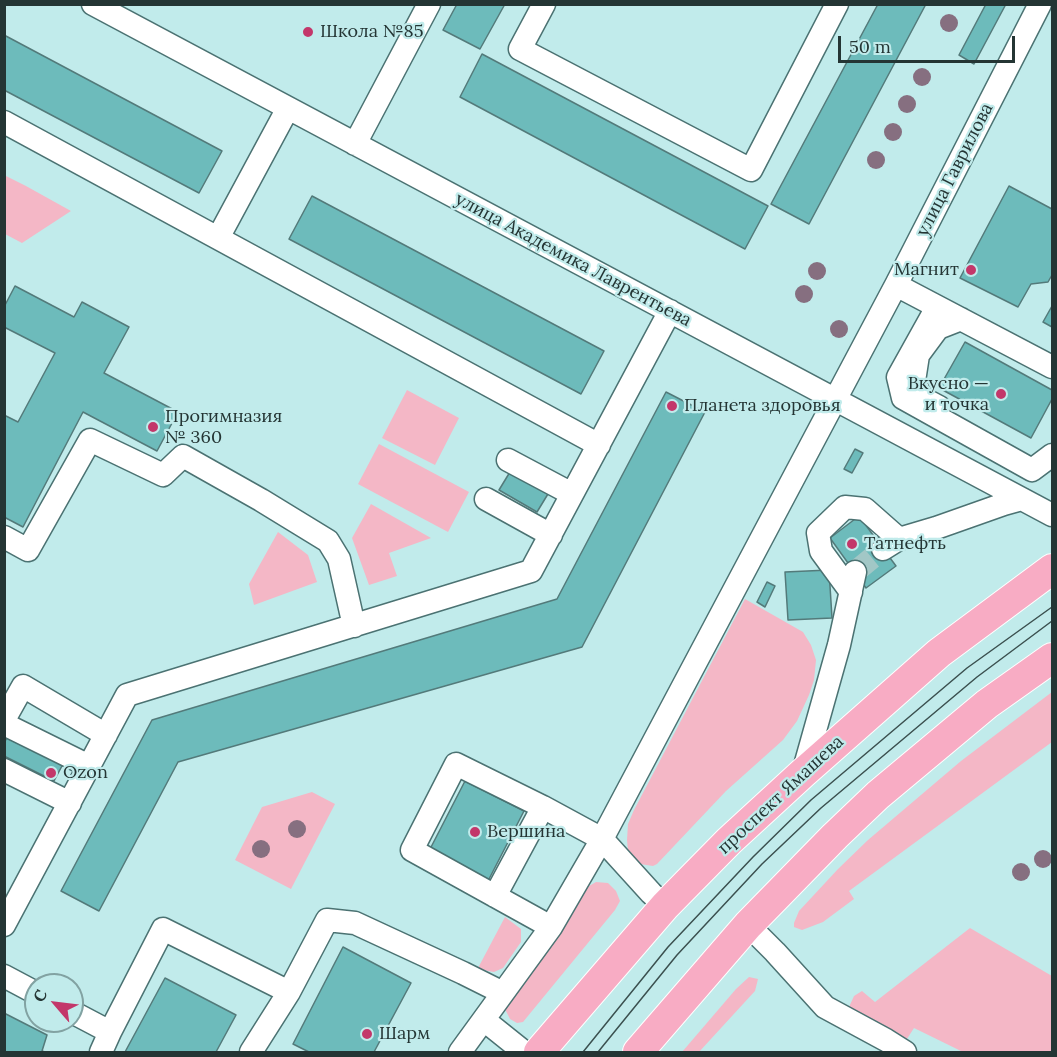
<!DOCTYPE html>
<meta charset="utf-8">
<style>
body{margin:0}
#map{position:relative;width:1057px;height:1057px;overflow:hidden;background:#c1ebeb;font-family:Lora,serif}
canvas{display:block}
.frame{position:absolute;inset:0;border:6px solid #243534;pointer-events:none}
.north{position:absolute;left:24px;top:973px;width:60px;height:60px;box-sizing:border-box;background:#c1ebeb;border:2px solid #82a2a2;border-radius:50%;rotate:298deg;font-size:16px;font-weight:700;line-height:24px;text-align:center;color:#243534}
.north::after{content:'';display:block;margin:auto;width:21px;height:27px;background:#c3376a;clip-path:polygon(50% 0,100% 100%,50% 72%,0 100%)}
.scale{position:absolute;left:838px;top:36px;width:177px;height:27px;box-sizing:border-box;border:3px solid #243534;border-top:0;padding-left:8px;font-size:18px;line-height:21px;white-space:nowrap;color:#243534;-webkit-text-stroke:4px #c1ebeb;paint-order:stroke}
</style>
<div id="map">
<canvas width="1057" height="1057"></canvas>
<div class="frame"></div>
<div class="north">С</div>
<div class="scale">50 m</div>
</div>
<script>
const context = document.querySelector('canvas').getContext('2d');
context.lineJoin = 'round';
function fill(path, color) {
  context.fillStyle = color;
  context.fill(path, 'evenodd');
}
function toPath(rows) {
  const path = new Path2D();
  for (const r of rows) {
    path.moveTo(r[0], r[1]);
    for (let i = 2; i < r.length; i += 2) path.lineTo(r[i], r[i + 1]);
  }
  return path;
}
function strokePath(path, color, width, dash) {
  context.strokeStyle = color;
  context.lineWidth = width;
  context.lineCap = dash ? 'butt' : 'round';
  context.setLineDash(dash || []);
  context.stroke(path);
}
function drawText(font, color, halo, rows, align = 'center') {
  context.font = font + ' Lora,serif';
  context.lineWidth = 4.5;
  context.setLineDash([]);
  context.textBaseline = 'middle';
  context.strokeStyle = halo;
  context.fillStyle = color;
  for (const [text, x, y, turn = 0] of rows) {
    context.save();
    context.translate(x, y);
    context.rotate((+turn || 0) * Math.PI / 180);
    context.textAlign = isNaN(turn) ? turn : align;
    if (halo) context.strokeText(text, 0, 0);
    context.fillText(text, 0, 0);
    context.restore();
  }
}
fill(toPath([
 [4,175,26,186,71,211,22,243,5,234],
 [407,390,459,418,435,465,382,438],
 [379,444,469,492,448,532,358,484],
 [371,504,431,538,389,553,397,576,369,585,352,538],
 [278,532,308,555,317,582,254,605,249,584],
 [745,599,803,632,811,645,816,660,814,680,809,695,797,721,783,740,726,791,657,864,653,866,640,864,631,857,628,851,627,840,628,824,634,810],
 [1052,692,1052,742,849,891,854,899,823,922,802,930,794,927,794,923,799,911,838,869,868,840,961,761],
 [312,792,335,804,291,889,235,860,262,807],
 [596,882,608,883,616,891,620,901,615,910,523,1022,517,1023,510,1019,505,1009,512,998,584,889],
 [505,917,521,929,521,942,503,968,494,972,488,971,478,968],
 [970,928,1052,976,1052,1052,963,1052,914,1028,905,1042,853,1014,849,1007,854,996,862,991,875,1002],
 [749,977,758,979,755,991,699,1052,682,1052,736,989]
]), '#f4b7c6');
const building = toPath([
 [457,4,505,4,480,49,443,30,457,4],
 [878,4,926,4,809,224,771,204,878,4],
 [986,4,1006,4,974,64,959,55,986,4],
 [4,35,222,151,199,193,4,90,4,35],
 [482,54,768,206,745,249,460,97,482,54],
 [1009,186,1052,209,1052,275,1048,282,1031,284,1018,307,960,278,1009,186],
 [312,196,604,351,581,394,289,239,312,196],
 [15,286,74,317,82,302,129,327,104,373,178,412,157,451,83,412,23,527,4,517,4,415,18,422,55,353,4,327,4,307,15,286],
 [1052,306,1052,327,1043,322,1052,306],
 [965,342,1052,390,1052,399,1031,438,939,388,965,342],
 [666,392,705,412,582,647,178,762,99,911,61,891,152,720,557,599,666,392],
 [855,449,863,453,852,473,844,469,855,449],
 [513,467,551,489,537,512,499,490,513,467],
 [859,516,896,566,866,588,830,538,859,516],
 [829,570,832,618,788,620,785,572,829,570],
 [767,582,775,586,765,607,757,602,767,582],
 [8,736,63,764,54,781,4,756,4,743,8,736],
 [465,781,524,811,487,883,428,853,465,781],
 [343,947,411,983,374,1052,309,1052,293,1044,343,947],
 [165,978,236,1015,216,1052,125,1052,165,978],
 [4,1013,47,1035,42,1051,45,1052,4,1052,4,1013]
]);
fill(building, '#6dbbbb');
strokePath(building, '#537a7a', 1.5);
strokePath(toPath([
 [855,572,883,549]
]), '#a2c7c6', 22, [22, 11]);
const minor = toPath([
 [93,4,1052,515],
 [544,4,520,49,751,170,837,4],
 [4,122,599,445],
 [355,144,429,4],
 [218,238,288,108],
 [896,285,1052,367],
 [937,307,898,377,903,398,1032,470,1052,455],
 [939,407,922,398,914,381,918,355,938,328,961,319],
 [508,460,572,494],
 [486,499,551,535],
 [4,537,28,550,90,440,163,475,183,456,261,500,328,541,339,559,354,626],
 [883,549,899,539,936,528,1004,504,1022,499],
 [851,592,821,551,818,533,845,507,865,509,899,539],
 [4,720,23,686,106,735],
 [4,724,89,766],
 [4,770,70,803],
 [803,773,839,645,855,572],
 [495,896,543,807],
 [4,925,127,695,531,571,670,311],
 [748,925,775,952,825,1007,886,1040,905,1052],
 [551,927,412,850,456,764,543,807,602,839,651,893,665,906],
 [4,976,36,993],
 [72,1012,110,1032],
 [484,1020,524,1052],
 [101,1052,110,1032,163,929,289,992],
 [251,1052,289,992,327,920,355,923,463,973,503,993],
 [460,1052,551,927,602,839,896,285,1040,4]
]);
const major = toPath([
 [539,1052,665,906,729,841,803,773,939,653,1052,569],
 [638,1052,748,925,835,836,878,795,987,704,1052,658]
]);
strokePath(minor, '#4b7272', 25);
strokePath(major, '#fff', 32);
strokePath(minor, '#fff', 22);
strokePath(major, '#f8acc4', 30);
strokePath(toPath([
 [583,1052,668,947,753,857,811,800,967,668,1052,607],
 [598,1052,677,955,762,864,821,808,977,677,1052,621]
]), '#3b504f', 1.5);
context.fillStyle = '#866f80';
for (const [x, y] of [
 [949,23],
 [922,77],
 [907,104],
 [893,132],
 [876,160],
 [817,271],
 [804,294],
 [839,329],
 [297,829],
 [261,849],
 [1043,859],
 [1021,872]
]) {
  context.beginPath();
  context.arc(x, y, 9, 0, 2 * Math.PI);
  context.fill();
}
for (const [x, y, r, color] of [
 [308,32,6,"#c3376a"],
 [971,270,6,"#c3376a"],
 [1001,394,6,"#c3376a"],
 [672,406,6,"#c3376a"],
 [153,427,6,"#c3376a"],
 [852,544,6,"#c3376a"],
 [51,773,6,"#c3376a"],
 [475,832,6,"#c3376a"],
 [367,1034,6,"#c3376a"]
]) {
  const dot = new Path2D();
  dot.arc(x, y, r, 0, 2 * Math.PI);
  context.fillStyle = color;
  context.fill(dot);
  strokePath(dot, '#c1ebeb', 2);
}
drawText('18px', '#243534', '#c1ebeb', [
 ["Школа №85",320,32],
 ["Магнит",959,270,"right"],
 ["Вкусно —",989,384,"right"],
 ["и точка",989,405,"right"],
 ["Планета здоровья",684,406],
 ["Прогимназия",165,417],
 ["№ 360",165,438],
 ["Татнефть",864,544],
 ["Ozon",63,773],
 ["Вершина",487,832],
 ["Шарм",379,1034]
], 'left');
drawText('18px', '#243534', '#c1ebeb', [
 ["улица Гаврилова",955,170,-63],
 ["улица Академика Лаврентьева",573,260,28],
 ["проспект Ямашева",781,795,-43]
]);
</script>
